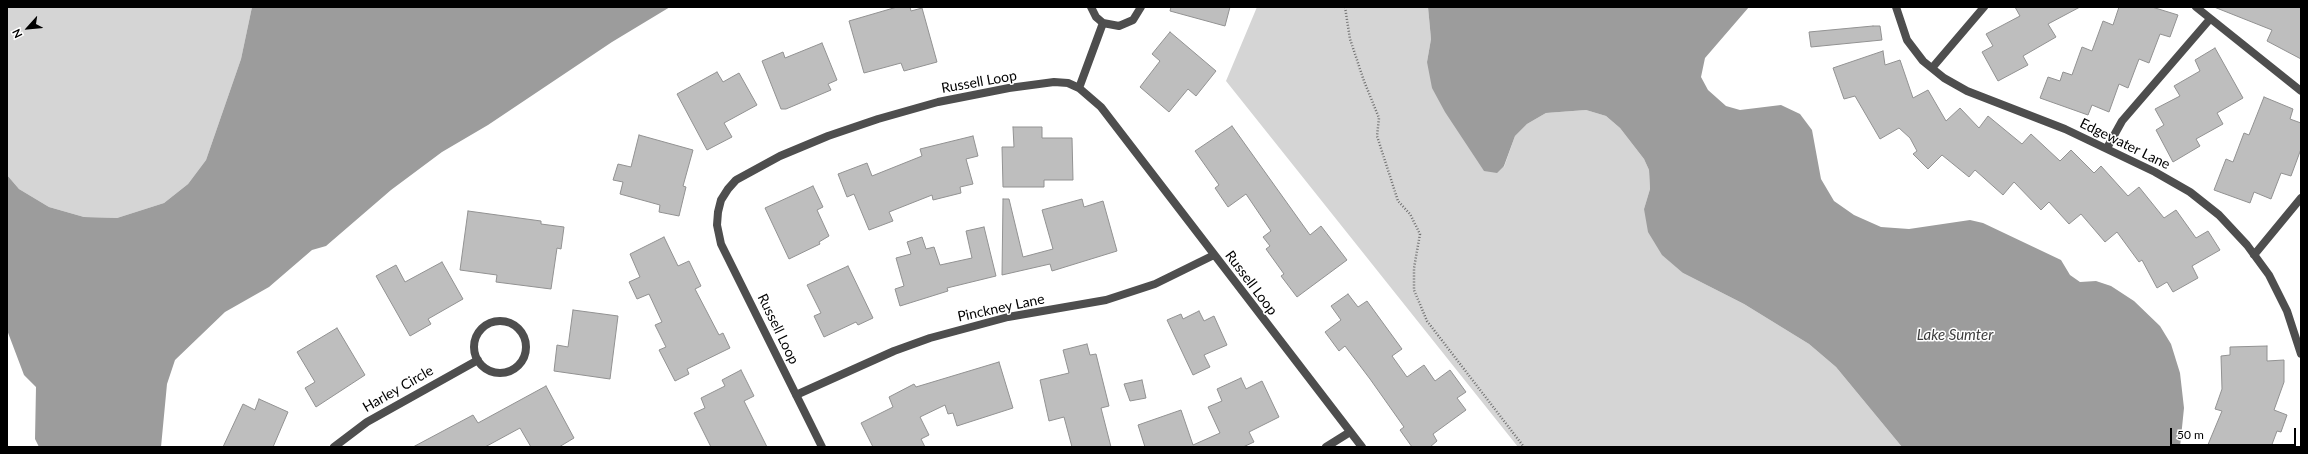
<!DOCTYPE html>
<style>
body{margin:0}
#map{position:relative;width:2308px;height:454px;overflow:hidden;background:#fff;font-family:Lato,sans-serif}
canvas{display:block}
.frame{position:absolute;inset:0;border:8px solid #000;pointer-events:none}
.north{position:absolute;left:8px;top:8px;width:40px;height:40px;-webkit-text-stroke:3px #fff;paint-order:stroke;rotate:243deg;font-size:11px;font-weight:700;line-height:16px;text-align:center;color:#000}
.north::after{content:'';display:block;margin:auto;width:14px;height:18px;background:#000;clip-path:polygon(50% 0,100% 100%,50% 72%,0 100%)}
.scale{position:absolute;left:2170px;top:428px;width:126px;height:18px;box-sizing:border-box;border:2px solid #000;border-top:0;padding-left:5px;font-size:12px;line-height:14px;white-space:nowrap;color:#000;-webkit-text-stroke:3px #fff;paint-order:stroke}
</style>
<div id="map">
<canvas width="2308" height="454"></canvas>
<div class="frame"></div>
<div class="north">N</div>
<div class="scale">50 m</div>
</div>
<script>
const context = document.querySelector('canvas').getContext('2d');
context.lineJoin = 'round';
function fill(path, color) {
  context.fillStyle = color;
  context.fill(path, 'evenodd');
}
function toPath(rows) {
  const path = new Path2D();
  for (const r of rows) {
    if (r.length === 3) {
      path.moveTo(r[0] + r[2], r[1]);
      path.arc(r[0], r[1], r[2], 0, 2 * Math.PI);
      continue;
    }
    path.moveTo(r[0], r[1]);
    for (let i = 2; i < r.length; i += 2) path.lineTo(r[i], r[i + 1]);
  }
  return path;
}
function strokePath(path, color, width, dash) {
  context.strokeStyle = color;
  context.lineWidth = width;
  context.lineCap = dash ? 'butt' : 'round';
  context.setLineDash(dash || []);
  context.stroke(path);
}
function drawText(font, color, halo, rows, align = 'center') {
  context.font = font + ' Lato,sans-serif';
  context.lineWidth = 3;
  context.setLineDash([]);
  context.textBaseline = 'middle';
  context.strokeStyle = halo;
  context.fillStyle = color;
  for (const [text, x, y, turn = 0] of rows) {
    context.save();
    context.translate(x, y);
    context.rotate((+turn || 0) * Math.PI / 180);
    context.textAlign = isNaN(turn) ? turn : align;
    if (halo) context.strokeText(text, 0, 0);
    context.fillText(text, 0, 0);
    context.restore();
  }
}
fill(toPath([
 [7,7,252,7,241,59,206,160,188,184,164,203,117,218,84,217,49,207,19,189,7,175],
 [1257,7,1428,7,1431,39,1427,62,1504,167,1515,136,1527,124,1546,113,1586,110,1606,116,1620,128,1644,159,1649,170,1650,189,1644,209,1683,273,1744,304,1809,344,1836,367,1902,447,1518,447,1226,81]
]), '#d5d5d5');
fill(toPath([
 [252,7,670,7,612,42,488,125,442,152,391,190,326,246,312,250,269,287,225,312,175,360,167,384,161,447,39,447,35,439,36,387,24,375,7,330,7,175,19,189,49,207,84,217,117,218,164,203,188,184,206,160,241,59],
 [1428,7,1749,7,1705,58,1701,77,1708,90,1726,106,1740,110,1781,105,1800,114,1812,130,1821,179,1834,201,1854,215,1881,227,1909,229,1970,220,1983,223,2061,260,2070,275,2080,282,2096,281,2111,286,2134,301,2160,326,2171,344,2180,373,2184,408,2180,447,1902,447,1836,367,1809,344,1744,304,1683,273,1662,255,1648,232,1644,209,1650,189,1649,170,1644,159,1620,128,1606,116,1586,110,1546,113,1527,124,1515,136,1504,166,1497,173,1484,171,1445,112,1432,88,1427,62,1431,39]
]), '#9c9c9c');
const building = toPath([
 [897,7,910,7,911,11,922,8,937,62,904,71,901,63,864,73,849,21,897,7],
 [1171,7,1230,7,1225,26,1170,11,1171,7],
 [2015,7,2080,7,2048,24,2056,37,2023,56,2028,65,1998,81,1982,52,1993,46,1986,34,2020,16,2015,7],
 [2119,7,2152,7,2178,15,2170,37,2160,34,2149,63,2139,59,2128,88,2119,84,2109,112,2092,105,2088,115,2040,98,2048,77,2060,81,2063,72,2072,75,2082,47,2092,51,2103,21,2113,25,2119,7],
 [2214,7,2301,7,2301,59,2267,41,2272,30,2214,7],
 [1873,26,1880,26,1882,40,1811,47,1809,32,1873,26],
 [1170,32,1216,71,1196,96,1188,89,1169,112,1140,87,1160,61,1152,54,1170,32],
 [822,43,837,80,828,84,831,90,786,109,781,109,762,61,783,52,785,58,822,43],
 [2215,48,2243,98,2217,113,2223,124,2196,139,2200,146,2173,162,2156,130,2164,125,2155,109,2180,96,2174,86,2200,71,2195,60,2215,48],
 [1883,51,1885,65,1900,60,1913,98,1928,90,1946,121,1960,108,1979,128,1988,116,2022,144,2031,134,2060,161,2071,150,2094,173,2101,166,2128,196,2139,187,2164,218,2176,210,2196,238,2208,231,2220,250,2192,266,2198,278,2173,292,2167,282,2157,288,2142,260,2139,262,2117,232,2105,242,2081,214,2069,224,2049,202,2041,210,2014,182,2003,195,1975,170,1969,177,1942,155,1928,169,1913,154,1917,151,1910,138,1899,128,1880,139,1855,96,1844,99,1833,68,1883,51],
 [717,72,723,82,739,73,757,105,724,123,732,137,707,150,677,94,717,72],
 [2264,97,2293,109,2290,119,2301,123,2301,149,2291,176,2281,173,2271,199,2254,192,2250,203,2214,190,2226,159,2233,162,2244,133,2249,135,2264,97],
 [1232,126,1310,235,1321,226,1347,260,1297,297,1281,276,1284,274,1266,249,1270,246,1263,237,1271,231,1246,194,1228,207,1215,188,1219,185,1195,151,1232,126],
 [1013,127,1042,127,1042,138,1072,138,1073,180,1044,180,1044,187,1003,187,1002,147,1014,147,1013,127],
 [639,135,693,150,683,186,686,187,679,216,659,212,660,205,620,194,623,182,613,180,618,164,631,167,639,135],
 [973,136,978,156,966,159,973,184,960,187,961,193,933,200,932,195,889,212,893,221,869,230,854,194,847,197,838,174,867,163,872,176,922,156,920,149,973,136],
 [813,186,823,207,817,210,829,236,819,242,820,244,789,259,765,208,813,186],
 [1003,199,1009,199,1023,257,1053,249,1042,210,1082,199,1084,207,1103,201,1117,251,1052,271,1050,264,1002,275,1003,199],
 [468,211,541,221,541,224,564,227,561,249,557,248,551,289,496,282,497,275,460,270,468,211],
 [984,227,996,276,947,288,948,291,900,306,895,289,904,286,896,258,911,254,907,242,922,237,926,249,934,247,940,265,972,258,966,231,984,227],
 [664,237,678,266,689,261,701,286,695,289,719,335,723,333,730,348,687,369,689,374,675,381,659,350,666,347,655,325,662,322,649,294,637,299,629,282,640,277,630,254,664,237],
 [442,262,463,299,428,319,431,324,410,336,376,276,396,265,405,282,442,262],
 [848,266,873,318,858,325,856,322,824,337,814,316,821,313,807,285,848,266],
 [1348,294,1358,307,1367,301,1402,349,1392,356,1407,377,1424,365,1435,381,1450,370,1466,392,1457,398,1466,410,1433,434,1437,441,1430,447,1412,447,1400,430,1404,427,1370,379,1345,346,1339,351,1325,332,1341,320,1331,306,1348,294],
 [573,310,618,316,610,379,554,371,557,345,568,347,573,310],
 [1199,311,1204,321,1214,316,1227,345,1204,355,1210,367,1193,375,1167,320,1181,314,1183,319,1199,311],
 [337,328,365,375,316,407,305,388,315,382,297,352,337,328],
 [1087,344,1090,355,1096,354,1109,406,1101,408,1111,447,1072,447,1064,417,1049,421,1040,380,1069,373,1063,350,1087,344],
 [2267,346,2267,361,2284,360,2284,382,2274,410,2287,415,2281,432,2277,431,2271,447,2207,447,2222,411,2215,409,2222,389,2221,356,2230,355,2230,347,2267,346],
 [999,362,1013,408,957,426,953,413,948,414,945,405,920,417,929,435,921,439,925,447,873,447,861,423,893,407,889,397,914,384,916,387,999,362],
 [741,370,754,396,744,401,767,447,711,447,694,413,705,408,701,398,725,386,722,380,741,370],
 [1241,378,1246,389,1262,381,1279,417,1249,432,1254,442,1243,447,1145,447,1138,425,1181,410,1193,445,1220,433,1208,407,1222,401,1217,389,1241,378],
 [1142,380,1146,398,1130,401,1124,384,1142,380],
 [546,386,574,438,559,447,531,447,520,428,485,447,413,447,473,415,478,423,546,386],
 [259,399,288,412,273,447,223,447,243,404,255,410,259,399]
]);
fill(building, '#bebebe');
strokePath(building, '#929292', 1);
strokePath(toPath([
 [1345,7,1350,39,1364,81,1379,118,1377,136,1398,201,1410,214,1420,234,1414,268,1414,290,1427,321,1524,447]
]), '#707070', 2.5, [1, 2]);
strokePath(toPath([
 [1091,7,1096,17,1103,23,1119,26,1133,20,1141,7],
 [1896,7,1907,40,1923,61,1944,78,1967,91,2065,129,2155,172,2190,192,2219,215,2247,245,2269,275,2287,311,2301,354],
 [2196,7,2301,91],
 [1932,68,1984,7],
 [1079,88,1103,23],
 [2107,148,2122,121,2210,19],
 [2254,255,2301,198],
 [500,347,26],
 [796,395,894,351,930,338,1008,317,1106,300,1155,284,1214,255],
 [334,447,367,422,478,360],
 [822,447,721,244,717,225,718,212,721,200,728,189,736,180,780,156,828,136,878,119,938,102,1009,88,1054,82,1068,83,1079,88,1101,107,1362,447],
 [1326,447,1350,432]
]), '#4e4e4e', 8);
drawText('14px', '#000', '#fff', [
 ["Russell Loop",979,82,-10],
 ["Edgewater Lane",2125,144,26],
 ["Russell Loop",1251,283,53],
 ["Pinckney Lane",1001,308,-12],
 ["Russell Loop",778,329,64],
 ["Harley Circle",398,389,-30]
]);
drawText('italic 15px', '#3d3d3d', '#fff', [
 ["Lake Sumter",1955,335]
]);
</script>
